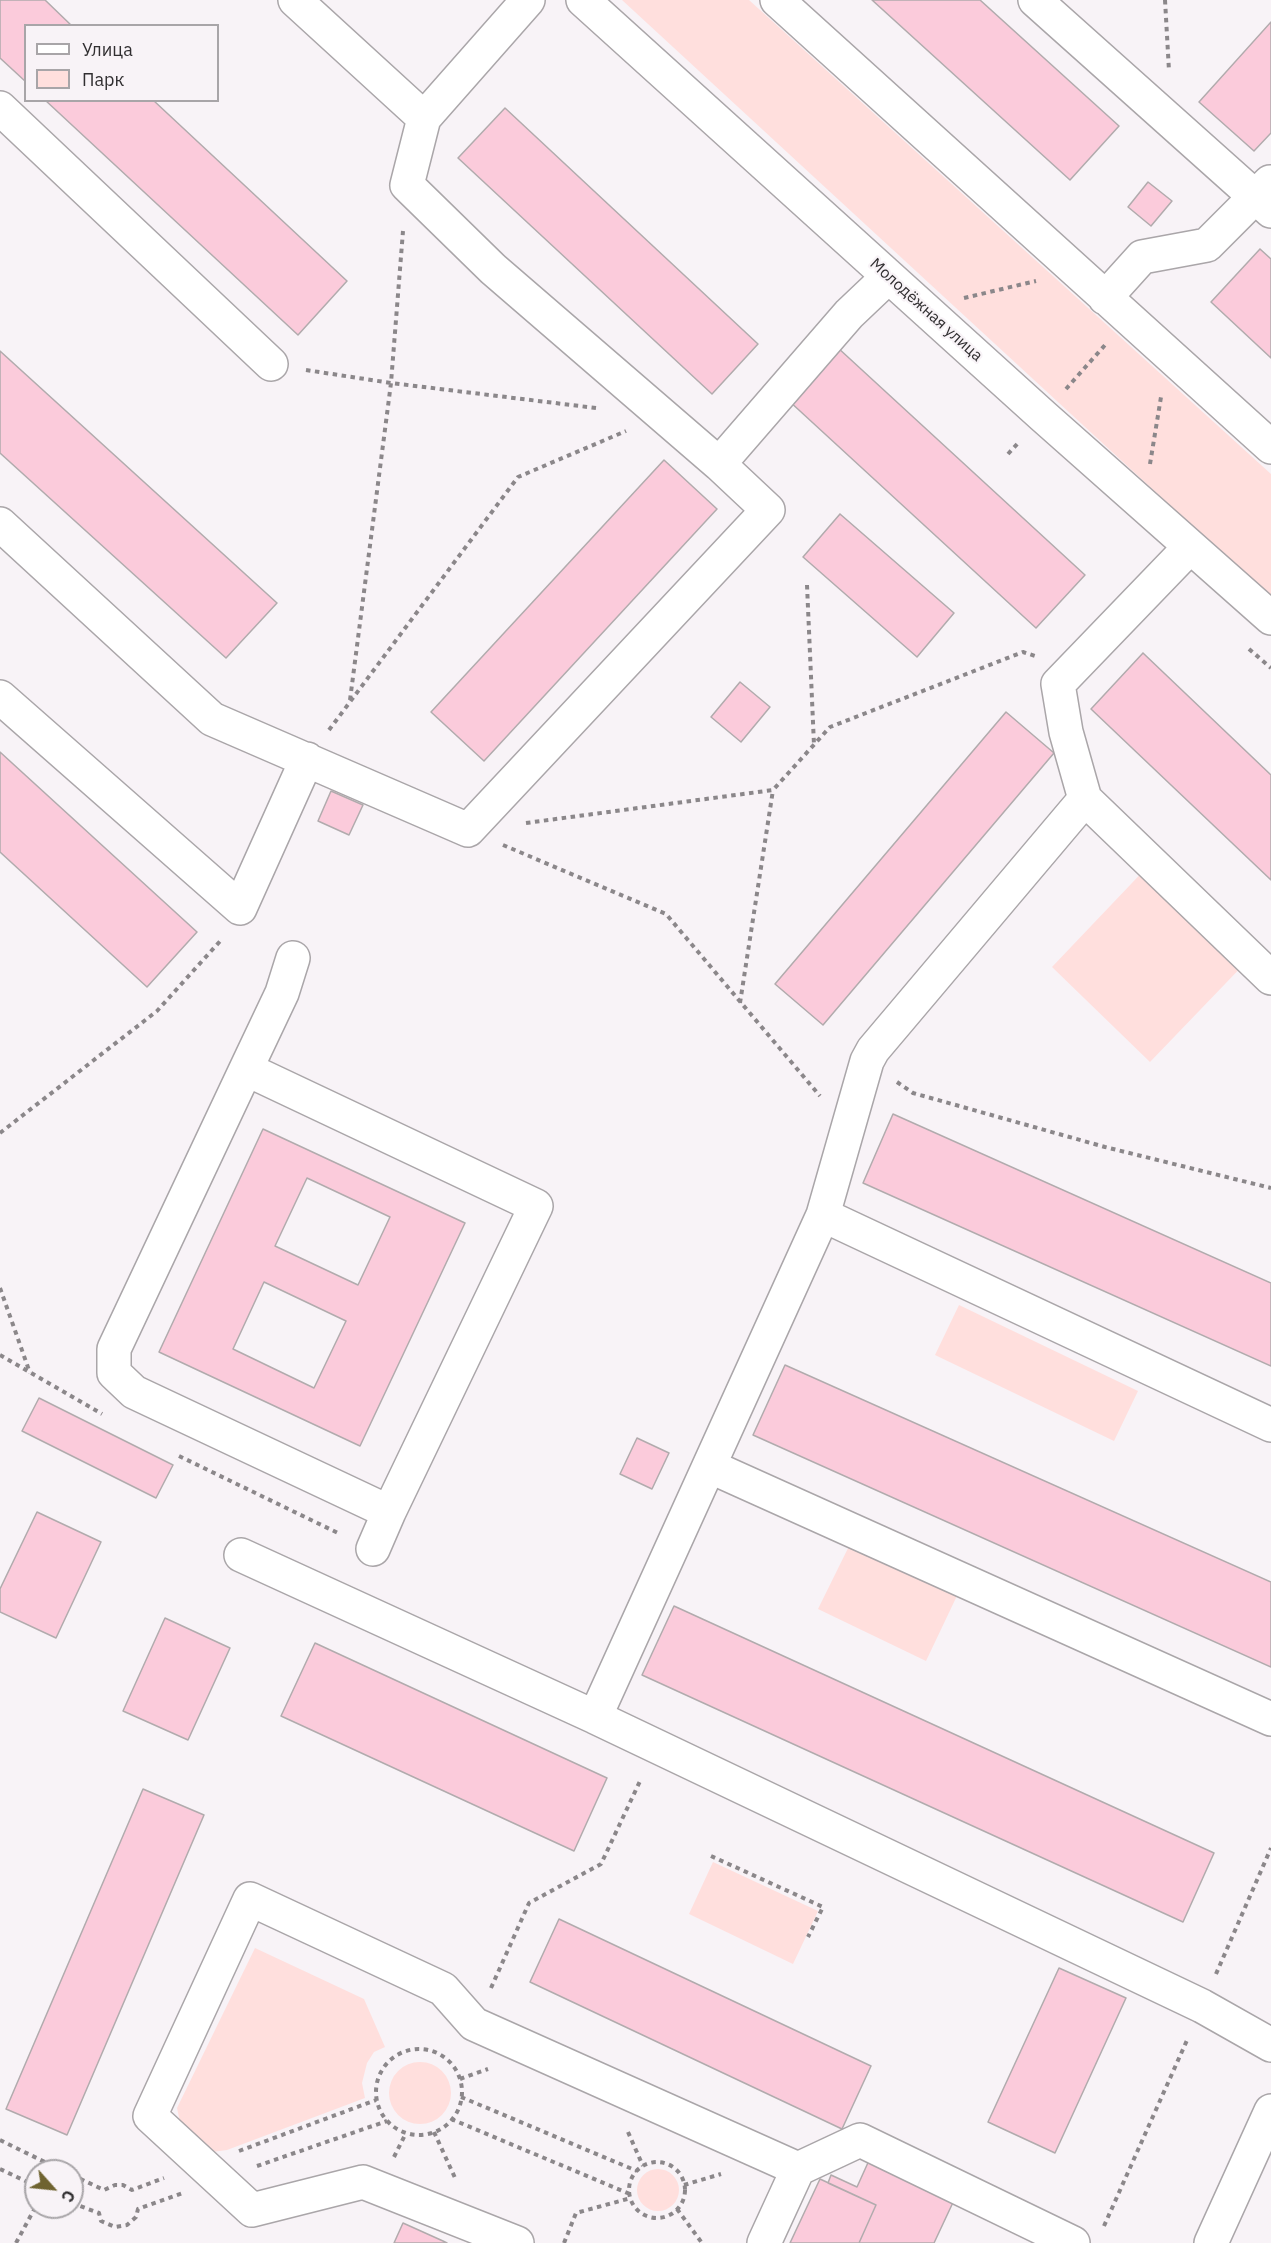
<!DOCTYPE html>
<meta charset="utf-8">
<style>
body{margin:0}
#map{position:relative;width:1271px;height:2243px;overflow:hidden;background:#f8f3f7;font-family:"IBM Plex Sans",sans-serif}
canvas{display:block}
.legend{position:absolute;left:24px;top:24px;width:195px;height:78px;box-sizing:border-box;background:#f8f3f7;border:2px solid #a8a5a8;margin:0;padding:8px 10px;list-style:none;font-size:18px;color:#312f31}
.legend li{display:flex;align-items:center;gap:12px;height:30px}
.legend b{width:30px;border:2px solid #a8a5a8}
.north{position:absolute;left:24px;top:2159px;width:60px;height:60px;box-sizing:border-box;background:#f8f3f7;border:2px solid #a8a5a8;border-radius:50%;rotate:117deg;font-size:16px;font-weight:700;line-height:24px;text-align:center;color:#312f31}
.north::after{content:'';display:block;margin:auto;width:21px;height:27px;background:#6f6330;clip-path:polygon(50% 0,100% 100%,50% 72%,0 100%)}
</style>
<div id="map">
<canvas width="1271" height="2243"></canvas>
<ul class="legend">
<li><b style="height:8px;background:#fff"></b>Улица</li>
<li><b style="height:16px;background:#ffdfdd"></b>Парк</li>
</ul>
<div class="north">С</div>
</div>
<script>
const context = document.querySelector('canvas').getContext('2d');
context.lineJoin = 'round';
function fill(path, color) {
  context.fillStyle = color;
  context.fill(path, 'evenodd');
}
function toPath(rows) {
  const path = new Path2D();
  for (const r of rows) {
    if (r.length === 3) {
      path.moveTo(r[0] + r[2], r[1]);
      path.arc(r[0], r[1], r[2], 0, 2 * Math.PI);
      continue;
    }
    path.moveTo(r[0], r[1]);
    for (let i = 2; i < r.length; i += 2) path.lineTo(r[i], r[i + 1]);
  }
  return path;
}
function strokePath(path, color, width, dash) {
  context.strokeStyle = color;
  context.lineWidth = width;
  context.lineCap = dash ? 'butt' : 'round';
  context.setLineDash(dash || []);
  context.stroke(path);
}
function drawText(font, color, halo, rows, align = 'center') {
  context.font = font + ' "IBM Plex Sans",sans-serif';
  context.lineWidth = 4.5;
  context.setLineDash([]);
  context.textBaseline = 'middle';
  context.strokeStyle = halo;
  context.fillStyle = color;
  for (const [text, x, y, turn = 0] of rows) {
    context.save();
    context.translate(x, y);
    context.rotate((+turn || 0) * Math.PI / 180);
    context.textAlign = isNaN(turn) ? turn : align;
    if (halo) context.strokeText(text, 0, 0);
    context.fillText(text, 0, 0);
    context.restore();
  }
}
fill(toPath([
 [622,0,749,0,1271,474,1271,595,1200,533],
 [1151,863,1250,958,1150,1062,1052,967],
 [959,1305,1138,1391,1114,1441,935,1355],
 [856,1532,964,1581,926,1661,818,1609],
 [713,1862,818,1911,793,1964,689,1914],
 [255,1948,364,1999,385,2047,374,2052,367,2063,362,2083,365,2098,227,2150,212,2152,182,2131,177,2108],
 [420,2093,31],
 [658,2190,21]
]), '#ffdfdd');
const building = toPath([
 [0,0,45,0,72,26,26,26,26,82,0,58,0,0],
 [872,0,980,0,1119,126,1070,180,872,0],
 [1271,22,1271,133,1254,151,1199,102,1271,22],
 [45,100,153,100,347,281,298,335,45,100],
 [505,108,758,344,712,394,458,158,505,108],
 [1148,182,1172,201,1151,226,1128,207,1148,182],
 [1260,249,1271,259,1271,358,1211,302,1260,249],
 [837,347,1085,575,1036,628,788,400,837,347],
 [0,351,277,603,226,658,0,453,0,351],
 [664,460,717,509,484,761,431,712,664,460],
 [840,514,954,613,917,657,803,557,840,514],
 [1143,653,1271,775,1271,880,1091,709,1143,653],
 [740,682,770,707,741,742,711,717,740,682],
 [1006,712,1054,753,823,1025,775,984,1006,712],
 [0,752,197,932,147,987,0,852,0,752],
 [331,791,363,805,349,835,318,821,331,791],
 [893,1114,1271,1283,1271,1366,863,1183,893,1114],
 [263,1129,465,1223,360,1446,159,1352,263,1129],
 [307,1178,390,1217,358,1285,275,1246,307,1178],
 [264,1282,346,1321,314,1388,233,1349,264,1282],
 [785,1365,1271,1582,1271,1667,753,1435,785,1365],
 [39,1398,173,1465,156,1498,22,1431,39,1398],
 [637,1438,669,1453,652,1489,620,1474,637,1438],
 [37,1512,101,1542,56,1638,0,1612,0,1589,37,1512],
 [674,1606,1214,1853,1183,1922,642,1675,674,1606],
 [165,1618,230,1648,188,1740,123,1711,165,1618],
 [315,1643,607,1778,574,1851,281,1716,315,1643],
 [143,1789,204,1815,67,2135,6,2109,143,1789],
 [559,1919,871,2066,842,2129,530,1982,559,1919],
 [1059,1968,1126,1998,1055,2153,988,2122,1059,1968],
 [871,2156,956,2196,934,2243,859,2243,876,2205,828,2183,831,2175,857,2187,871,2156],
 [820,2179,876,2205,859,2243,790,2243,820,2179],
 [403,2223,443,2241,447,2243,394,2243,403,2223]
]);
fill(building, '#fbcbdb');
strokePath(building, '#b1abad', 1.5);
const minor = toPath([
 [295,0,424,118,528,0],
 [583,0,1043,416,1271,618],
 [777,0,1271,447],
 [1035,0,1271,211],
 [0,108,271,364],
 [424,118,407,185,493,269,719,464,849,314,888,277],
 [1105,298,1142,257,1207,245,1270,182],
 [0,524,212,719,468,830,768,510,719,464],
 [1190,547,1058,684,1066,732,1085,799,1271,978],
 [0,697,240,908,307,759],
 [246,1069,536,1206,389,1512,134,1392,114,1373,114,1349,246,1069,282,993,293,958],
 [823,1215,867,1061,873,1050,1085,799],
 [1271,1425,823,1215,595,1717,1202,2006,1271,2045],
 [709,1466,1271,1719],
 [373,1549,389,1512],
 [241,1555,595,1717],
 [517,2243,363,2182,252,2210,150,2116,250,1899,443,1989,474,2024,798,2169,860,2140,1073,2243],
 [764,2243,798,2169],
 [1211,2243,1271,2111]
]);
strokePath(minor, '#aaa6a9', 36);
strokePath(toPath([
 [1165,0,1169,71],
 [964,298,1036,281],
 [306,370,391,383,596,408],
 [1066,389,1105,345],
 [1008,454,1019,442],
 [1150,464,1161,397],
 [807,585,814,745],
 [1249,649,1271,668],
 [350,700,391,383,403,231],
 [329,730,518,477,626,431],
 [526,823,773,790,830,727,1023,652,1035,656],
 [503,845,666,914,820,1096],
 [740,1003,773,790],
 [897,1082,913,1093,1105,1147,1271,1188],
 [0,1133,157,1011,222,939],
 [0,1288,30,1373],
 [0,1355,102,1414],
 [179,1456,340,1534],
 [711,1856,823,1907,808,1937],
 [1216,1974,1271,1848],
 [491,1988,529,1903,601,1864,641,1779],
 [419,2092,43],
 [460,2079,488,2069],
 [461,2097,637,2171],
 [451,2119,630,2194],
 [434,2132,456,2180],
 [628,2132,643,2166],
 [0,2140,63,2171],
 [239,2151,376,2100],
 [394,2157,406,2133],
 [657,2190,28],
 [257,2166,387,2121],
 [0,2169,36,2186],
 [72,2175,104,2190,115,2185,123,2185,132,2190,164,2178],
 [684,2185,721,2174],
 [72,2203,99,2213,101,2221,115,2227,127,2225,136,2217,138,2209,183,2193],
 [677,2209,702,2243],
 [1104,2226,1188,2038],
 [16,2243,36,2206],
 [564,2243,576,2213,631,2198]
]), '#8b878a', 4, [4.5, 4.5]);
strokePath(minor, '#fff', 33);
drawText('16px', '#312f31', '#f8f3f7', [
 ["Молодёжная улица",926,310,42]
]);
</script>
